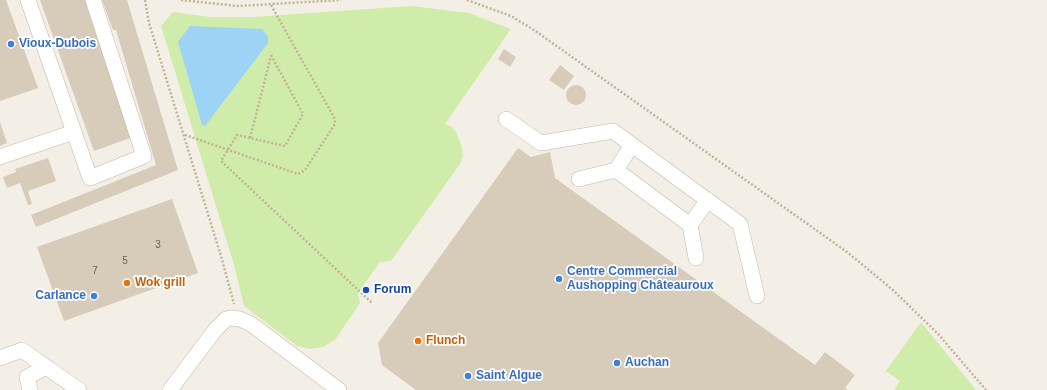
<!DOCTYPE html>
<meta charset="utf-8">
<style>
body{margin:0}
canvas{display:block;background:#f4efe6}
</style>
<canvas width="1047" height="390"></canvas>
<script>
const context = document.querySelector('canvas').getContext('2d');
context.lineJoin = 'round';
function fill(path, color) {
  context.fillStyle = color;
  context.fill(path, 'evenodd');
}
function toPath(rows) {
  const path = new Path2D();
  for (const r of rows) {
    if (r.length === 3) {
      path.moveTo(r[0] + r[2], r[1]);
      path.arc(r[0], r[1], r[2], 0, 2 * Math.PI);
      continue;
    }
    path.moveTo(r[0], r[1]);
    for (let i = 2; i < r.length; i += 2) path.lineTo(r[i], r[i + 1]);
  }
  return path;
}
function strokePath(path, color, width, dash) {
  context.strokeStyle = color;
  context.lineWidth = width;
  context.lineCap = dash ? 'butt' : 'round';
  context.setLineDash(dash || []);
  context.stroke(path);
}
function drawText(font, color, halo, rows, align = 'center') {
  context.font = font + ' Helvetica,sans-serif';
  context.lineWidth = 3.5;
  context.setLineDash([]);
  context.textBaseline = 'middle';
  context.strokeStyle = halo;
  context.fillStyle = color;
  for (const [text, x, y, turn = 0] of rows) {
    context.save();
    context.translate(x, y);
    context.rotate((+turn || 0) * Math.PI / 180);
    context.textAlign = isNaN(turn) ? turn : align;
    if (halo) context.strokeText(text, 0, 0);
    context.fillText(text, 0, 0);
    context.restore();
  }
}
fill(toPath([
 [412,6,469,13,511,29,445,124,452,127,456,132,461,144,463,155,460,164,391,261,380,262,358,293,360,303,335,340,323,347,311,349,297,346,244,306,234,265,161,26,173,12,210,17,251,17],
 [921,322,976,390,894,390,900,381,886,371]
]), '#d0ecab');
fill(toPath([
 [190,26,262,29,268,37,268,43,205,126,202,125,178,42]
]), '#9dd4f6');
fill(toPath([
 [0,0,6,0,38,88,0,101],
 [40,0,85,0,133,137,94,151],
 [102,0,127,0,178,170,36,227,31,215,156,165,116,30,113,30],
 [504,49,516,57,510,67,498,59],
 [560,65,574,76,564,90,549,80],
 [576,95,10],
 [0,122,7,143,0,146],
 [518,148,531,157,550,152,555,178,815,365,825,352,855,375,845,388,848,390,416,390,382,365,378,343],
 [48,158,56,181,28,191,32,204,28,205,20,183,7,188,3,177,16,172,15,169],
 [172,199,198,273,64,321,37,247]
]), '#d7cbba');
const minor = toPath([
 [28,0,90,178,144,156,93,0],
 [506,119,541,143,613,131,740,224,757,296],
 [0,157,74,132],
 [616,170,632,145],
 [579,179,616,170,690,225,696,258],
 [690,225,708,200],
 [0,358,22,350,79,390],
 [30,390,27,377,47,367],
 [170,390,215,330,226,319,231,318,240,319,251,324,339,390]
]);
strokePath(minor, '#c0b7a7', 16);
strokePath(toPath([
 [145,0,149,23,221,256,234,304],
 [181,0,238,6,341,0],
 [467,0,511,16,534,30,847,252,893,290,939,335,986,390],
 [271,55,303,114,285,146,237,135,221,161,372,303],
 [185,135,298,174,305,170,335,124,335,119,271,5],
 [250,138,271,56]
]), '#c3b398', 2.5, [2, 2]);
strokePath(minor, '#fff', 15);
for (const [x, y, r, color] of [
 [11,44,4,"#3f7fe0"],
 [559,279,4,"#3f7fe0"],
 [127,283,4,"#e8710a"],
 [366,290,4,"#1a4fb4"],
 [94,296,4,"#3f7fe0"],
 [418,341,4,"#e8710a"],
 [617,363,4,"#3f7fe0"],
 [468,376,4,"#3f7fe0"]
]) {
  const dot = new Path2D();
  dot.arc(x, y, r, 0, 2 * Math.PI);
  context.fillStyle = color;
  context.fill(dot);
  strokePath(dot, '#fff', 1.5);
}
drawText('10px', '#6b6256', null, [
 ["3",158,245],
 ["5",125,261],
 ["7",95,271]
]);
drawText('bold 12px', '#366cbe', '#fff', [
 ["Vioux-Dubois",19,44],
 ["Centre Commercial",567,272],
 ["Aushopping Châteauroux",567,286],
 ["Carlance",86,296,"right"],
 ["Auchan",625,363],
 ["Saint Algue",476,376]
], 'left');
drawText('bold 12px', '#c56008', '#fff', [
 ["Wok grill",135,283],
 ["Flunch",426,341]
], 'left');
drawText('bold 12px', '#164399', '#fff', [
 ["Forum",374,290]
], 'left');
</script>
